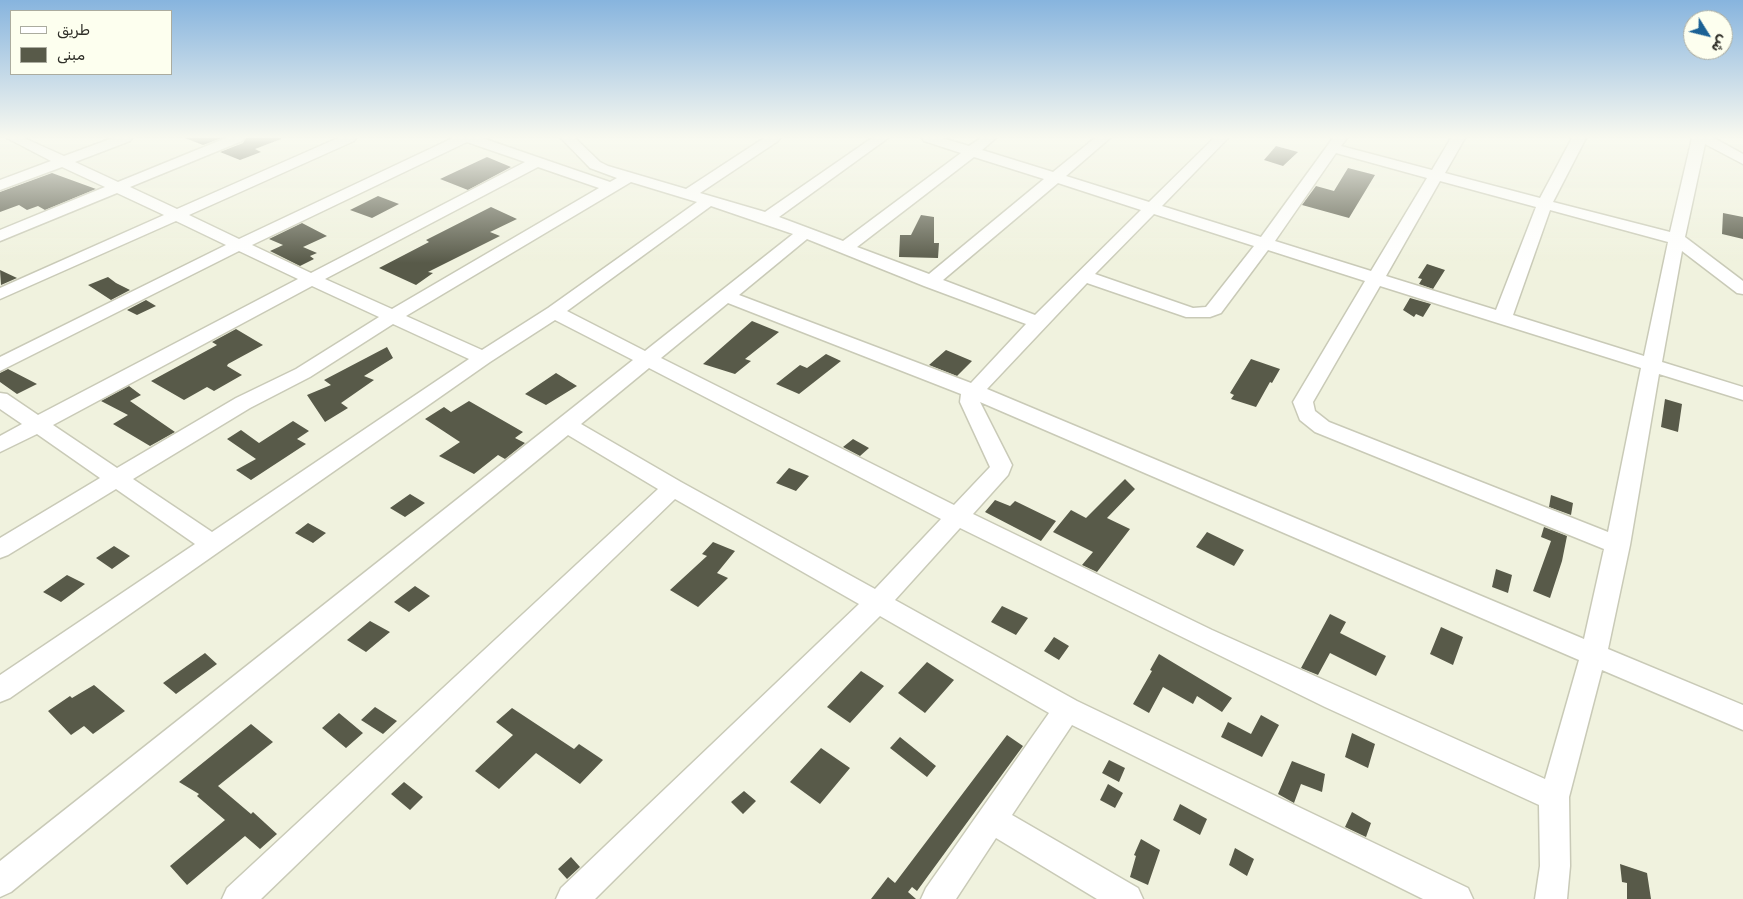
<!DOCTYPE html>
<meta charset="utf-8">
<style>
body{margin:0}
#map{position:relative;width:1743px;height:899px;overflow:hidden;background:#f0f2de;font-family:Rubik,"Noto Naskh Arabic",sans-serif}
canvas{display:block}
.legend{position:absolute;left:10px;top:10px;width:162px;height:65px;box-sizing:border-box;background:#fdffef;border:1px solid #abac9f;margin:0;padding:6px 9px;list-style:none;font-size:15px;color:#2f2f28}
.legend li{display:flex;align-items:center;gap:10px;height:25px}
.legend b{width:25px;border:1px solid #abac9f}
.north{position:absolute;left:1683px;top:10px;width:50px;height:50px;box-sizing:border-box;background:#fdffef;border:1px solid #abac9f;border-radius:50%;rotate:126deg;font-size:14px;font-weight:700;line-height:20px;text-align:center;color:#2f2f28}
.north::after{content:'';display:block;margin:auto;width:18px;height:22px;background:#1b6195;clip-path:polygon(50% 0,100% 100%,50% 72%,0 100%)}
</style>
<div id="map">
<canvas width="1743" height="899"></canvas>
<ul class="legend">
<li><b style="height:6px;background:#fff"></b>طريق</li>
<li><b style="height:14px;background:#585a49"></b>مبنى</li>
</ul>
<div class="north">ش</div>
</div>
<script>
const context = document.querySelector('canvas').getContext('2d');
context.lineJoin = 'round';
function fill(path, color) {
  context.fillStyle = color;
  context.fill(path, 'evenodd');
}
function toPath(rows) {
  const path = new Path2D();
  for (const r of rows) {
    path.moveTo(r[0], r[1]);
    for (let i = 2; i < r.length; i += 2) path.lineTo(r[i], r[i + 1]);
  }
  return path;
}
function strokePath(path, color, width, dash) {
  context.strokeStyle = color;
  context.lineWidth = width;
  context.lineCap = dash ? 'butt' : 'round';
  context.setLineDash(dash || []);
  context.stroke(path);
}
fill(toPath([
 [185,138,222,138,203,145],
 [246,138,281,138,281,139,255,149,261,152,240,160,220,152,243,143],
 [1276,146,1298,152,1283,166,1264,160],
 [487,157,511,167,468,190,440,179],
 [1348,168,1375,175,1349,218,1302,205,1316,186,1334,191],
 [52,173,96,189,45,210,38,206,27,210,19,205,0,212,0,192],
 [378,196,399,204,372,218,350,210],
 [491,207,517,219,490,232,500,236,428,272,433,273,416,285,379,268,429,242,426,240],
 [1723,213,1743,217,1743,239,1722,234],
 [921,215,934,217,934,243,939,243,938,258,899,257,900,235,911,235],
 [302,223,327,236,303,247,317,253,310,256,314,259,300,266,270,251,283,245,269,239],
 [1427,264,1445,270,1433,289,1419,284,1422,279,1418,278],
 [0,270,17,278,1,285],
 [108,277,116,283,130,290,111,300,88,285],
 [1410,298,1431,304,1423,317,1416,314,1414,317,1403,310],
 [146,300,156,306,137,315,127,310],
 [752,321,779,332,745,359,751,361,735,374,703,364],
 [236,329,263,345,228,364,227,366,242,375,214,391,207,387,184,400,151,381,217,345,212,342],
 [387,347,393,358,364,376,374,380,341,403,348,408,325,422,307,395,331,385,324,380],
 [946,350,972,361,957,376,929,365],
 [826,354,841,361,799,394,776,384,800,365,807,368],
 [1251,359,1280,369,1272,383,1270,382,1256,407,1231,399,1234,395,1230,393],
 [8,369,37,384,17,394,0,382,0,373],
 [556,373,577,386,546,405,525,394],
 [129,386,141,395,130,401,175,432,150,446,113,424,128,415,101,401],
 [1665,399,1682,404,1678,432,1661,427],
 [469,401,523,432,515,438,525,443,505,459,498,455,474,474,439,456,460,442,425,419,444,407,451,412],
 [293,421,309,431,297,439,306,444,251,480,236,470,256,459,227,439,241,430,259,443],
 [853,439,869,448,860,456,843,447],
 [789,468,809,476,796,491,776,483],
 [1125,479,1135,489,1107,518,1130,529,1097,572,1082,565,1093,552,1053,532,1071,510,1086,518],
 [410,494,425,503,405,517,390,508],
 [1551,495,1573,503,1571,515,1549,507],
 [995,500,1010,506,1015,501,1056,521,1041,541,985,512],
 [308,523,326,533,313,543,295,533],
 [1544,527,1567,536,1562,561,1550,598,1533,591,1551,541,1541,537],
 [1207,532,1244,550,1234,566,1196,547],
 [713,542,735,551,717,573,728,578,698,607,670,590,707,556,702,554],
 [114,546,130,556,112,569,96,558],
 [1496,569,1512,575,1508,593,1492,587],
 [67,575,85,584,61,602,43,592],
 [415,586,430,596,409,612,394,602],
 [1002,606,1028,618,1016,635,991,622],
 [1330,614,1346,622,1340,633,1386,656,1376,676,1330,653,1318,675,1301,668],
 [370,621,390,632,366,652,347,640],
 [1441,627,1463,637,1453,665,1430,654],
 [1054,637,1069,646,1059,660,1044,651],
 [205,653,217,664,176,694,163,683],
 [1159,654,1232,698,1222,712,1197,696,1193,704,1163,687,1149,713,1133,704,1152,671,1150,670],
 [927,662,954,680,925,713,898,693],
 [861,671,884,686,850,723,827,707],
 [94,685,125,711,93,734,84,726,71,735,48,711,70,696,72,698],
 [375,707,397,721,383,734,361,720],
 [512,708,574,749,579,744,603,760,580,784,536,753,499,789,475,771,513,735,496,722],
 [339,713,363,733,346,748,322,728],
 [1261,715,1279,725,1262,757,1221,737,1228,722,1251,734],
 [251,724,273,742,218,786,251,814,253,812,277,834,260,849,245,836,187,885,170,866,225,820,197,796,199,794,179,782],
 [1352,733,1375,744,1368,768,1345,757],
 [1007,735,1023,746,917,891,912,887,908,892,916,899,871,899,888,877,895,883],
 [900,737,936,766,927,777,890,748],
 [821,748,850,768,820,804,790,782],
 [1109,760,1125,768,1119,782,1102,773],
 [1292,761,1325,774,1322,792,1301,784,1294,803,1278,794],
 [404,782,423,797,410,810,391,794],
 [1108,784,1123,793,1115,808,1100,800],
 [744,791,756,801,743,814,731,802],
 [1180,804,1207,819,1200,835,1173,820],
 [1352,812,1371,823,1366,837,1345,827],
 [1141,839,1160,850,1148,885,1130,877,1136,856,1134,855],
 [1235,848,1254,859,1247,876,1229,865],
 [571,857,580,867,567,879,558,869],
 [1620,864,1647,873,1651,899,1627,899,1627,883,1622,882]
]), '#585a49');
const minor = toPath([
 [7,138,24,138,64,156,113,138,132,138,130,141,75,162,118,182,226,138,244,138,242,141,130,187,177,209,338,138,356,138,354,141,189,215,239,239,453,138,482,138,610,182,617,178,590,168,561,138,575,138,600,162,608,166,686,189,764,138,780,138,778,141,700,193,765,212,872,138,888,138,779,217,843,241,961,153,924,141,922,138,942,138,969,146,981,138,996,138,982,150,1053,172,1095,138,1110,138,1066,176,1149,202,1214,138,1228,138,1162,206,1261,237,1333,138,1347,138,1341,146,1432,170,1451,138,1465,138,1445,173,1540,198,1572,138,1586,138,1553,202,1670,232,1692,138,1714,138,1743,154,1743,164,1705,144,1685,237,1743,281,1743,294,1737,293,1682,251,1662,362,1743,387,1743,400,1659,374,1630,545,1608,649,1743,705,1743,730,1602,670,1569,797,1570,866,1567,899,1535,899,1540,866,1539,805,1325,707,960,528,895,600,1077,701,1468,888,1473,899,1423,899,1072,725,1012,815,1138,888,1143,899,1097,899,996,838,956,899,921,899,926,888,1049,713,880,616,595,899,556,899,561,888,859,604,675,499,261,899,222,899,227,888,658,489,568,435,11,892,0,897,0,861,633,360,555,320,490,362,10,698,0,702,0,675,195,544,116,489,8,555,0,558,0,538,100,478,37,434,0,452,0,436,22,424,0,409,0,393,7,394,38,415,298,279,239,251,0,371,0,357,226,245,176,221,0,299,0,288,164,215,117,193,0,241,0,230,105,187,62,167,0,190,0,180,51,161,7,138],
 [467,142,525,162,311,273,252,245,467,142],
 [1336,153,1427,178,1371,271,1275,241,1336,153],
 [974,157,1044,179,929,274,857,247,974,157],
 [538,167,599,188,392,309,325,279,538,167],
 [1440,181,1536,207,1496,310,1386,276,1440,181],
 [631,182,697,202,548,308,482,350,406,316,631,182],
 [1058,183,1141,210,1035,315,943,280,1058,183],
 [711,206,793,234,645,351,567,311,711,206],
 [1550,210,1668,242,1644,356,1513,315,1550,210],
 [1154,214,1254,246,1206,307,1193,308,1095,274,1154,214],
 [807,239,924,286,1026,324,971,383,739,295,807,239],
 [1268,250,1365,281,1293,402,1300,420,1315,432,1604,549,1584,639,987,389,1087,283,1186,317,1210,317,1221,313,1268,250],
 [312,286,379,317,296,369,236,398,117,468,53,425,312,286],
 [1380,286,1641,368,1608,532,1329,422,1315,411,1313,402,1380,286],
 [728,303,961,394,960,402,990,467,954,505,661,358,728,303],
 [393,324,469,359,212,532,133,479,250,408,310,377,393,324],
 [649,368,941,519,875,589,681,482,581,424,649,368],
 [980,402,1579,660,1545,779,1212,630,973,514,1008,475,1012,465,980,402]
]);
strokePath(minor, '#c9cab7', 3);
fill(minor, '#fff');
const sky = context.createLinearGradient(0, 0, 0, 263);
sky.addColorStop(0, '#87b4de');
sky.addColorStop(0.52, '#f8f9f0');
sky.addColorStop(1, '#f8f9f000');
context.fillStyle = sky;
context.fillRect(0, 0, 1743, 263);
</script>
